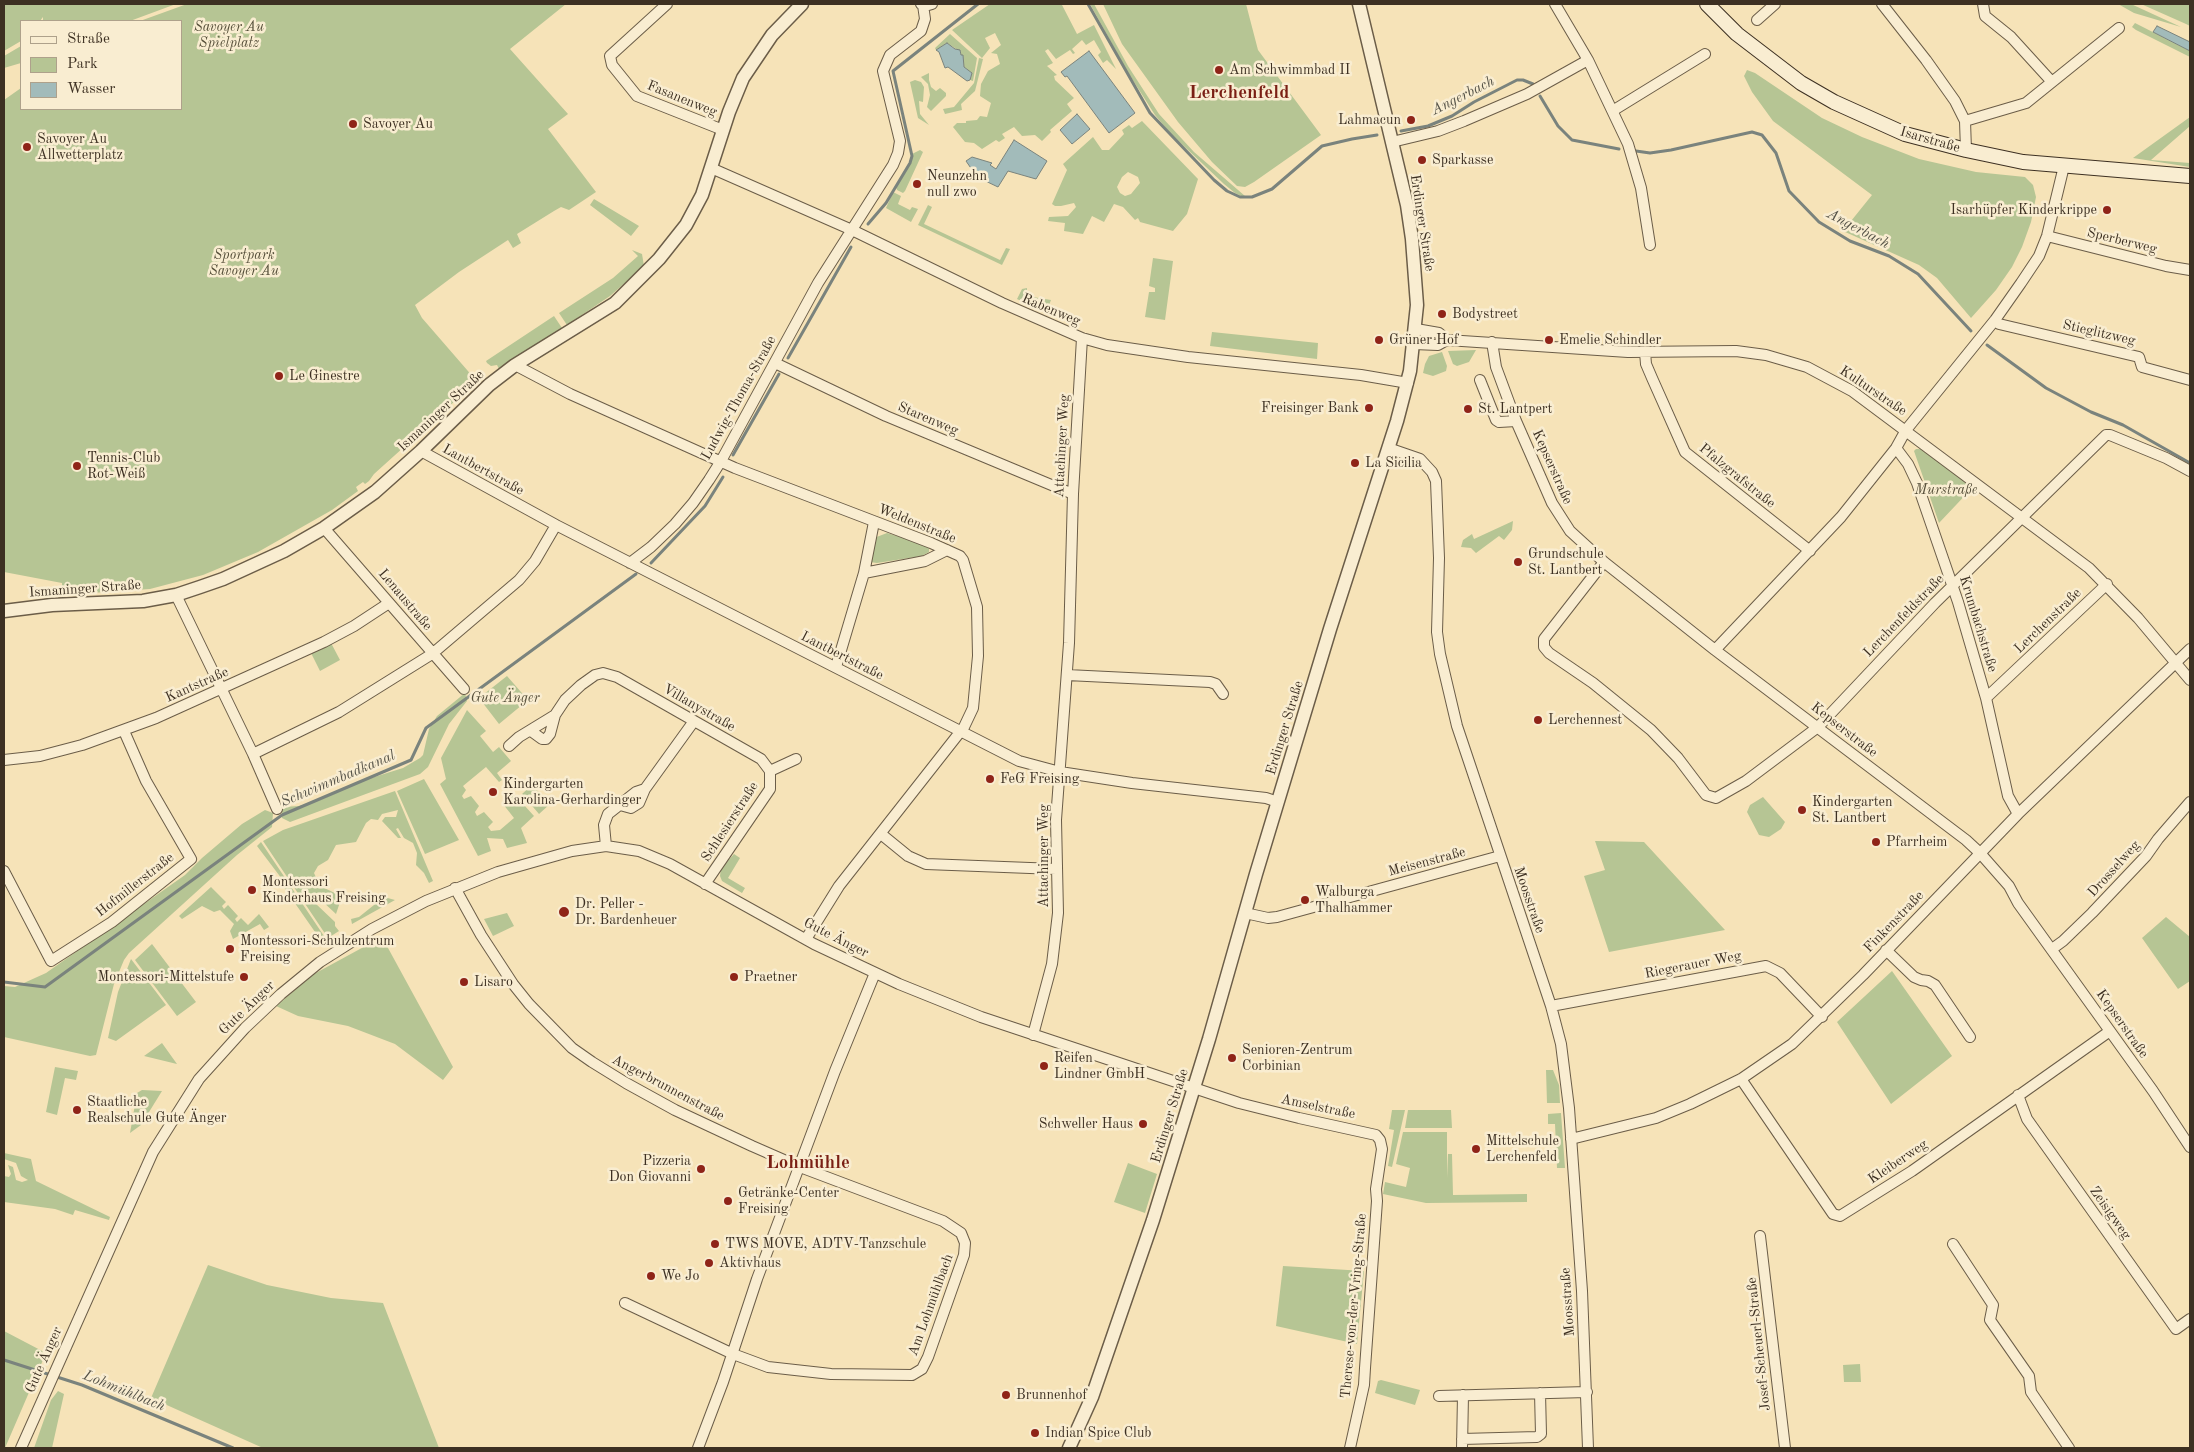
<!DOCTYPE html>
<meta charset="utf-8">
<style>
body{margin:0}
#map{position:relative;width:2194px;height:1452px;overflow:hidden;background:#f6e3b8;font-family:"Old Standard TT",serif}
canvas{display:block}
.frame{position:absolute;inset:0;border:5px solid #3d3022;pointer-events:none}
.legend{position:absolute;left:20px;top:20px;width:162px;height:90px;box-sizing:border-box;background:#f9edd1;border:1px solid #aea18b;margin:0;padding:6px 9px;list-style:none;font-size:15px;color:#3d3022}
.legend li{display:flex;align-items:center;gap:10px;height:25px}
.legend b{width:25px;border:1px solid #aea18b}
</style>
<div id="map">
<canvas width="2194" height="1452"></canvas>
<div class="frame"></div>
<ul class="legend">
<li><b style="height:6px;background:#f9edd1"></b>Straße</li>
<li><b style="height:14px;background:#b6c594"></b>Park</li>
<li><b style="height:14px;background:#a2bbba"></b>Wasser</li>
</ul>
</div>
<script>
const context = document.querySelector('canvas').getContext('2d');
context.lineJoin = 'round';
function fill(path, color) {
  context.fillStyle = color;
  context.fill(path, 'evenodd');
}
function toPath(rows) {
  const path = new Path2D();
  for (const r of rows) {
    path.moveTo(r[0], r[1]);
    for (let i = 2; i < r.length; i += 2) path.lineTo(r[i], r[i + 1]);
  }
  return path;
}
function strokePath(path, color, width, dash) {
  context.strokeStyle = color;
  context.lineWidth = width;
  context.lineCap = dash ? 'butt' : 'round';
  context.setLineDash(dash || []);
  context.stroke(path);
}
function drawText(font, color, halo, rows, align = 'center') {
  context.font = font + ' "Old Standard TT",serif';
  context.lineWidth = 5;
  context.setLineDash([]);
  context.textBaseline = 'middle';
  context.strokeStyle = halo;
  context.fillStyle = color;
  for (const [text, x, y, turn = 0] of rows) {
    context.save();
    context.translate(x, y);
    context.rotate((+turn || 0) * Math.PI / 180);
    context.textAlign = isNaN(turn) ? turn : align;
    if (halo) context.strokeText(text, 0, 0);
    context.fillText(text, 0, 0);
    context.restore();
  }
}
fill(toPath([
 [4,4,176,4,130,21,43,21,43,17,40,21,21,21,21,41,4,51],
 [187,4,566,4,510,49,568,114,548,129,596,192,569,210,561,207,554,211,517,234,521,243,513,248,508,240,459,272,415,305,422,318,474,378,472,379,475,383,374,474,369,481,365,484,363,482,356,487,358,491,332,510,258,552,203,575,150,589,62,595,62,583,4,572,4,100,21,88,21,109,181,109,181,21,140,21],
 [990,4,1063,4,1062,5,1077,34,1094,25,1116,69,1107,60,1103,63,1098,55,1101,52,1094,40,1086,45,1082,40,1072,49,1075,53,1073,54,1070,50,1056,59,1048,49,1045,51,1053,63,1047,66,1057,75,1054,76,1055,80,1074,98,1067,104,1072,111,1050,130,1051,132,1042,141,1035,135,1022,136,1014,127,1002,134,1005,138,999,142,996,140,982,149,974,143,965,142,953,127,957,123,966,123,966,121,977,120,980,116,987,117,991,103,980,96,981,84,988,71,1000,64,997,54,991,53,1001,45,995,33,985,38,990,48,982,58,952,30],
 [1090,4,1094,4,1128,66,1159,114,1194,152,1245,196,1243,197,1235,193,1224,184,1170,133,1155,115,1127,71],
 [1103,4,1246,4,1258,50,1321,135,1254,182,1245,187,1237,186,1212,162,1178,122,1122,44],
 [2118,4,2131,4,2181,27,2134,13],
 [2141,4,2190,4,2190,26,2186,24],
 [2135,23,2190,51,2190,57,2136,30,2132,27],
 [950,34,977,58,973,81,970,80,972,73,964,67,963,56,961,55,961,52,947,43,936,50,935,48],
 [21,46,21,63,4,68,4,56],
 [979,58,983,59,975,91,961,104,962,110,945,114,943,109,954,107,974,83],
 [1747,70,1755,73,1822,118,1862,137,1919,159,1976,172,2025,177,2033,185,2036,197,2031,222,2022,247,2012,267,1996,290,1971,318,1937,278,1919,265,1843,231,1872,195,1773,121,1752,92,1744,76],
 [929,73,929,80,931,87,936,91,940,88,946,93,946,96,931,111,927,107,930,95,928,84,921,77],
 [915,80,921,82,924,87,923,102,919,101,920,114,929,125,918,118,910,82],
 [2190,117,2190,126,2151,160,2190,163,2190,167,2133,158],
 [1142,121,1198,179,1187,214,1173,231,1140,222,1138,218,1135,220,1123,207,1114,204,1104,222,1092,216,1083,234,1064,231,1065,223,1048,221,1049,217,1068,216,1076,207,1074,203,1061,206,1055,206,1052,204,1067,170,1063,164,1093,137,1102,150,1109,150,1124,134,1122,130,1129,125,1132,128],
 [1128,172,1138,177,1140,183,1131,194,1125,196,1120,193,1117,187,1122,177],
 [920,150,923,152,905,191,903,193,897,190,896,187,911,163,912,154],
 [893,192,901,196,898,204,910,210,912,207,918,209,911,222,886,208],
 [594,199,639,226,631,236,590,205],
 [928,205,932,207,924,224,1000,260,1006,248,1010,249,1002,265,918,225],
 [632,250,642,254,644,266,610,296,567,325,559,313,613,278,638,256],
 [1153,258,1173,261,1165,320,1145,317,1149,292,1155,292,1155,288,1149,286],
 [1027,288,1027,296,1051,300,1046,313,1017,299,1022,289],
 [554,316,562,328,499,369,497,365,491,366,487,363,486,361],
 [1212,332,1318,343,1317,359,1210,346],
 [1476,350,1469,362,1457,366,1453,364,1448,351],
 [1442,352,1447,366,1446,371,1433,376,1423,373,1425,364,1429,356],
 [1916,449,1922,449,1973,487,1939,523,1914,451],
 [1513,521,1512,530,1504,540,1499,536,1476,553,1471,548,1461,547,1463,540,1472,534,1474,539],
 [887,533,927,545,929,547,929,552,922,556,877,563,870,562,874,538],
 [331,643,340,660,320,671,311,653],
 [507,676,528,700,499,724,479,698],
 [465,693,467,701,449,724,428,767,420,774,290,822,282,818,282,807,299,806,320,800,368,779,403,768,420,758,423,755,429,729,437,716],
 [467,710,486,731,480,736,493,752,499,747,511,761,497,773,502,780,499,782,486,767,463,786,466,790,462,796,464,799,471,796,479,806,475,812,477,816,484,812,493,822,488,827,491,831,500,830,514,818,503,804,514,794,534,816,521,828,527,843,507,848,503,839,487,838,491,851,478,856,440,784,446,779,441,758],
 [424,779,459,840,425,854,397,791],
 [532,785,550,804,539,814,522,794],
 [395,791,433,881,429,883,424,873,416,865,417,853,413,843,404,838,398,828,396,829,401,838,398,838,382,821,385,817,396,817,398,810,382,814,378,820,371,819,366,823,356,842,336,845,328,860,318,866,314,873,320,886,337,894,341,899,336,914,321,900,315,903,335,922,335,926,339,931,328,938,263,841,283,830],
 [1763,797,1785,822,1781,829,1769,837,1759,835,1747,812,1750,805],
 [265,810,273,813,272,827,237,855,129,953,124,960,114,984,96,1055,90,1056,4,1037,4,986,15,987,46,973,185,875,202,858,242,824],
 [1595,841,1644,842,1725,930,1609,952,1584,876,1605,870],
 [261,842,326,939,322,942,283,886,285,883,257,846],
 [734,854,740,858,728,878,745,888,742,893,722,881,720,876,721,868],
 [211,887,226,902,222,906,224,909,228,905,238,916,235,919,237,922,241,918,248,925,259,914,269,927,264,930,260,924,233,939,230,931,234,924,220,910,214,912,202,906,182,919,179,916],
 [384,897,395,900,352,924,351,919,359,917],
 [507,913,514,926,493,936,484,919],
 [2166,917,2190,937,2190,981,2178,989,2142,938],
 [382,937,453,1067,443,1080,395,1044,348,1026,298,1016,276,1006,314,974],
 [152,944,196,1002,177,1016,135,960],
 [131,959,166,1005,116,1041,108,1038,118,992],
 [1892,971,1952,1056,1891,1104,1837,1022],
 [162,1043,177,1064,144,1056],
 [55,1067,78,1071,76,1080,65,1078,57,1115,46,1112],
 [1546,1070,1553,1070,1559,1085,1560,1103,1547,1103],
 [142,1090,162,1091,141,1125,130,1133,137,1093],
 [1392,1110,1405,1110,1392,1167,1388,1166,1394,1130,1389,1129],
 [1408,1110,1451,1110,1452,1128,1405,1128],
 [1561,1113,1565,1168,1557,1168,1555,1124,1548,1124,1548,1114],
 [1403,1132,1447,1132,1447,1178,1448,1154,1452,1154,1453,1195,1527,1194,1527,1202,1426,1203,1383,1194,1385,1182,1406,1187,1410,1168,1396,1164],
 [4,1153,31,1159,36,1181,110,1217,109,1220,75,1210,73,1215,55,1209,4,1202,4,1176,9,1177,11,1174,8,1165,13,1167,16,1180,22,1182,28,1180,21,1176,16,1163,4,1159],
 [1128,1163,1157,1174,1145,1213,1114,1202],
 [208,1265,267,1285,331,1298,383,1303,439,1448,263,1448,151,1398],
 [1283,1266,1364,1271,1357,1344,1276,1326],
 [4,1331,46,1353,5,1448,4,1448],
 [1860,1364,1861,1382,1844,1382,1843,1365],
 [1381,1380,1420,1390,1415,1405,1375,1393,1378,1381],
 [58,1391,64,1394,52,1448,34,1448,51,1400]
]), '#b6c594');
const water = toPath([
 [2157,26,2190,42,2190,51,2153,32,2157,26],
 [947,43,955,49,960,50,961,55,963,55,964,67,972,73,970,80,967,81,948,67,945,68,939,52,936,50,947,43],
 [1089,51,1135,113,1109,133,1067,76,1065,77,1061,72,1089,51],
 [1077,114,1090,129,1072,144,1060,130,1077,114],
 [1014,140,1047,161,1036,179,1008,171,998,187,977,177,966,161,972,157,992,163,990,165,996,169,1014,140]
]);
fill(water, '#a2bbba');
strokePath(water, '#7a837d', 1);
strokePath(toPath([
 [1088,4,1150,113,1214,180,1227,191,1240,197,1252,197,1272,189,1322,146,1352,139,1377,135],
 [1540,96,1558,126,1572,140,1619,149],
 [1401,131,1428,126,1452,116,1474,102,1517,80,1523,80,1533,84],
 [1636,151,1650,153,1671,150,1752,132,1762,135,1776,153,1789,191,1819,222,1850,241,1889,256,1918,274,1971,331],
 [868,224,886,203,910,163,912,156,893,71,978,4],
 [1987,345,2046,388,2091,412,2123,425,2190,463],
 [788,358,851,247],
 [733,455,779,374],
 [651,563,705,506,723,477],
 [4,982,45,987,282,815,411,760,426,728,636,574],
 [4,1360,82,1385,233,1448]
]), '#7a837d', 3);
const minor = toPath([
 [667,4,610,56,612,65,637,96,723,130],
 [921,4,925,6,932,4],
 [1555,4,1588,60,1628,144,1641,188,1650,245],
 [1882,4,1926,60,1955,101,1965,121,1966,150],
 [1983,4,1985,16,2011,37,2052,82],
 [1757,20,1775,4],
 [1614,110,1705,54],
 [1965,121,2026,103,2119,28],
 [1392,142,1438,131,1464,121,1527,94,1588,60],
 [711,168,852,230,1002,303,1082,338,1107,345,1188,357,1361,375,1408,383],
 [2047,236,2166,266,2190,270],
 [1995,320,1999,324,2139,357,2142,367,2190,380],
 [1416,329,1439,333,1447,340],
 [1492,342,1496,367,1516,421,1552,503,1570,531,1604,562,1715,650,1966,840,1980,853,2009,886,2018,903,2153,1091,2190,1147],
 [1414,344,1438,345,1447,340,1628,352,1736,351,1766,355,1807,367,1852,391,2089,568,2138,618,2190,680],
 [1645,352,1646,364,1652,378,1685,452,1810,551],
 [775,363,886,416,1073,494],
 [515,365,570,394,735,468,931,543,960,556,963,560,977,607,978,656,973,708,964,727,839,886,806,939],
 [1480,380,1496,420,1499,422,1516,421],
 [1388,448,1420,459,1432,472,1436,481,1439,558,1437,632,1440,654,1457,726,1551,1006,1561,1044,1569,1108,1582,1291,1588,1448],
 [1896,448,1908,464,1917,483,1958,602,1986,698,2008,796,2018,814],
 [421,451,556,525,1019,761,1060,772,1132,783,1266,798,1278,802],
 [324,528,464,689],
 [1604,562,1544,639,1544,647,1549,653,1593,683,1651,730,1678,758,1706,795,1716,798,1746,781,1818,727,1935,603,2106,435,2110,435,2166,458,2190,471],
 [630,563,651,547,675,524,693,503,709,480,721,461,818,283,893,165,898,153,900,141,883,71,890,55,921,31,925,19,923,5],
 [864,573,925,561,947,550],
 [176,595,253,754,277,809],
 [1715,650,1841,517,1896,448,1906,430,1995,320,2021,283,2039,256,2047,236,2064,166],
 [836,667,864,573,874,522],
 [1067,675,1210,682,1216,684,1223,694],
 [1986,698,2107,584],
 [531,731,542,739,546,739,550,734,555,715],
 [509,746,519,737,555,715,565,700,581,685,595,675,603,673,617,677,761,759,770,771,770,789,705,884],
 [253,754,339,712,432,654,519,580,535,561,556,525],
 [4,760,40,756,82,745,156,718,324,642,354,626,389,603],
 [770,771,796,759],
 [620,805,631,808,639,803,645,789,694,721],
 [881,834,908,856,926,864,1056,869],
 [606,846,604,825,608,814,636,792,645,789],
 [4,871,51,961,112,922,191,859,146,781,124,731],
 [455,888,481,935,513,984,529,1004,572,1048,592,1062,626,1083,675,1110,752,1146,800,1167,943,1221,961,1233,965,1243,964,1255,928,1357,922,1369,912,1375,831,1374,768,1367,733,1354,625,1303],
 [1245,913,1268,918,1277,917,1500,856],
 [2052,949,2063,941,2092,913,2146,856,2158,839,2190,802],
 [1886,950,1914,977,1921,980,1928,981,1935,985,1970,1037],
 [1551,1006,1766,966,1780,973,1822,1017],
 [1033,1035,1052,964,1058,913,1056,820,1069,643,1073,494,1082,338],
 [1741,1079,1833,1214,1840,1216,1912,1171,2110,1031],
 [2018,1095,2027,1119,2176,1329,2190,1319],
 [1571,1139,1656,1118,1690,1104,1741,1079,1792,1044,1863,975,2018,814,2190,649],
 [1760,1236,1785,1448],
 [1953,1244,1993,1305,1990,1320,2029,1376,2031,1392,2069,1448],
 [1439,1396,1587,1392],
 [1462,1439,1537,1437,1541,1434,1540,1393],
 [21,1448,153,1152,199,1079,245,1028,281,994,320,962,372,929,426,901,498,872,572,851,606,846,639,851,670,864,814,944,899,984,981,1017,1239,1103,1299,1118,1376,1135,1380,1140,1382,1149,1376,1189,1377,1201,1365,1368,1364,1385,1350,1448],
 [698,1448,723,1382,757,1279,835,1071,875,973],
 [1462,1448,1463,1395]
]);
const tertiary = toPath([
 [4,611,52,605,143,601,176,595,200,587,223,579,284,551,324,528,375,492,421,451,489,385,515,365,615,303,659,259,686,225,702,195,729,112,743,78,772,35,802,4],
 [1069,1448,1092,1397,1153,1220,1209,1039,1256,874,1330,629,1397,421,1410,371,1417,305,1412,239,1407,205,1359,4]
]);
const secondary = toPath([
 [1707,4,1737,34,1801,83,1834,102,1905,134,1966,150,2023,162,2190,176]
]);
strokePath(minor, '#6b5d48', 12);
strokePath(tertiary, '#6b5d48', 15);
strokePath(secondary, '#3d3022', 16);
strokePath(minor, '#f9edd1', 10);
strokePath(tertiary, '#f9edd1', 12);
strokePath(secondary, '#f9edd1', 14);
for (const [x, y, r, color] of [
 [1219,70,5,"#8f2418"],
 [1411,120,5,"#8f2418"],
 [353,124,5,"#8f2418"],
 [27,147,5,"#8f2418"],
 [1422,160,5,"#8f2418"],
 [917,184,5,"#8f2418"],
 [2107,210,5,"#8f2418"],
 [1442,314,5,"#8f2418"],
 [1379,340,5,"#8f2418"],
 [1549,340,5,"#8f2418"],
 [279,376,5,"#8f2418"],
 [1369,408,5,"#8f2418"],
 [1468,409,5,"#8f2418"],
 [1355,463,5,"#8f2418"],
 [77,466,5,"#8f2418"],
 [1518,562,5,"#8f2418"],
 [1538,720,5,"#8f2418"],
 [990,779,5,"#8f2418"],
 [493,792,5,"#8f2418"],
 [1802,810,5,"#8f2418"],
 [1876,842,5,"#8f2418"],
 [252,890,5,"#8f2418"],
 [1305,900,5,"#8f2418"],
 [564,912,6,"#8f2418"],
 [230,949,5,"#8f2418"],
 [244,977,5,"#8f2418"],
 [734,977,5,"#8f2418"],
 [464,982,5,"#8f2418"],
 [1232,1058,5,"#8f2418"],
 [1044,1066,5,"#8f2418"],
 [77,1110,5,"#8f2418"],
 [1143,1124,5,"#8f2418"],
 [1476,1149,5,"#8f2418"],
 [701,1169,5,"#8f2418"],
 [728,1201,5,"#8f2418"],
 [715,1244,5,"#8f2418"],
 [709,1263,5,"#8f2418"],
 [651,1276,5,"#8f2418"],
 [1006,1395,5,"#8f2418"],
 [1035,1433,5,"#8f2418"]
]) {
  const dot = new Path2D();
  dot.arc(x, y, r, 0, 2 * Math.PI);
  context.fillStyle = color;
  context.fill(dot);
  strokePath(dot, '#f9edd1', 2);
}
drawText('italic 14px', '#554e39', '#f9edd1', [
 ["Savoyer Au",229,27],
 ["Spielplatz",229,43],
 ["Sportpark",244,255],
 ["Savoyer Au",244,271],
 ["Murstraße",1946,490],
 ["Gute Änger",505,698]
]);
drawText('14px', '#3d3022', '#f9edd1', [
 ["Am Schwimmbad II",1229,70],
 ["Lahmacun",1401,120,"right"],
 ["Savoyer Au",363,124],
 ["Savoyer Au",37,139],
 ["Allwetterplatz",37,155],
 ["Sparkasse",1432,160],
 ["Neunzehn",927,176],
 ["null zwo",927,192],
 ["Isarhüpfer Kinderkrippe",2097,210,"right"],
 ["Bodystreet",1452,314],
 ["Grüner Hof",1389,340],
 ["Emelie Schindler",1559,340],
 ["Le Ginestre",289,376],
 ["Freisinger Bank",1359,408,"right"],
 ["St. Lantpert",1478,409],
 ["Tennis-Club",87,458],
 ["Rot-Weiß",87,474],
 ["La Sicilia",1365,463],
 ["Grundschule",1528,554],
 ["St. Lantbert",1528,570],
 ["Lerchennest",1548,720],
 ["FeG Freising",1000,779],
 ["Kindergarten",503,784],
 ["Karolina-Gerhardinger",503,800],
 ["Kindergarten",1812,802],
 ["St. Lantbert",1812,818],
 ["Pfarrheim",1886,842],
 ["Montessori",262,882],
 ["Kinderhaus Freising",262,898],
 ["Walburga",1315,892],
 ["Thalhammer",1315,908],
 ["Dr. Peller -",575,904],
 ["Dr. Bardenheuer",575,920],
 ["Montessori-Schulzentrum",240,941],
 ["Freising",240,957],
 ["Montessori-Mittelstufe",234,977,"right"],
 ["Praetner",744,977],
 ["Lisaro",474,982],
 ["Senioren-Zentrum",1242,1050],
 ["Corbinian",1242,1066],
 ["Reifen",1054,1058],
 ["Lindner GmbH",1054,1074],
 ["Staatliche",87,1102],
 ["Realschule Gute Änger",87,1118],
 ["Schweller Haus",1133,1124,"right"],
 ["Mittelschule",1486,1141],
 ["Lerchenfeld",1486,1157],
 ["Pizzeria",691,1161,"right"],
 ["Don Giovanni",691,1177,"right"],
 ["Getränke-Center",738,1193],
 ["Freising",738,1209],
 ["TWS MOVE, ADTV-Tanzschule",725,1244],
 ["Aktivhaus",719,1263],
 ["We Jo",661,1276],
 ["Brunnenhof",1016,1395],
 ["Indian Spice Club",1045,1433]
], 'left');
drawText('14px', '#3d3022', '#f9edd1', [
 ["Fasanenweg",682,99,22],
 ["Isarstraße",1930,140,16],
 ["Erdinger Straße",1422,223,81],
 ["Sperberweg",2122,241,14],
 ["Rabenweg",1051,310,23],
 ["Stieglitzweg",2099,333,13],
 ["Kulturstraße",1873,391,34],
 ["Ludwig-Thoma-Straße",739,398,-61],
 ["Ismaninger Straße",441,411,-43],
 ["Starenweg",928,419,23],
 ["Attachinger Weg",1062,446,-87],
 ["Kepserstraße",1552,467,66],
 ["Lantbertstraße",483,470,29],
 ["Pfalzgrafstraße",1737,476,39],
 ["Weldenstraße",917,524,22],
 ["Ismaninger Straße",85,589,-4],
 ["Lenaustraße",405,600,50],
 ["Lerchenfeldstraße",1904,616,-46],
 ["Lerchenstraße",2048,621,-44],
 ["Krumbachstraße",1978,624,73],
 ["Lantbertstraße",842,656,27],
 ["Kantstraße",197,685,-24],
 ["Villanystraße",699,708,30],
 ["Erdinger Straße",1285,728,-73],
 ["Kepserstraße",1844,730,38],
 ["Schlesierstraße",730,822,-57],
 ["Attachinger Weg",1044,856,-90],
 ["Meisenstraße",1427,862,-15],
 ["Drosselweg",2114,869,-48],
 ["Hofmillerstraße",135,885,-38],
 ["Moosstraße",1529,900,71],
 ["Finkenstraße",1894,922,-46],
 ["Gute Änger",836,938,27],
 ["Riegerauer Weg",1693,965,-11],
 ["Gute Änger",247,1008,-44],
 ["Kepserstraße",2122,1024,55],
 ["Angerbrunnenstraße",668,1088,28],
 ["Amselstraße",1318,1107,12],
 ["Erdinger Straße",1170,1116,-73],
 ["Kleiberweg",1898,1162,-34],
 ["Zeisigweg",2110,1213,55],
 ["Moosstraße",1568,1302,-94],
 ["Am Lohmühlbach",931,1305,-70],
 ["Therese-von-der-Vring-Straße",1354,1306,-85],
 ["Josef-Scheuerl-Straße",1759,1344,-96],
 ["Gute Änger",44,1360,-66]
]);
drawText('italic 15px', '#565348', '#f9edd1', [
 ["Angerbach",1463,96,-27],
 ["Angerbach",1858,229,28],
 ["Schwimmbadkanal",338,779,-23],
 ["Lohmühlbach",124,1391,22]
]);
drawText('bold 19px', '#7a1f14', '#f9edd1', [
 ["Lerchenfeld",1239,93],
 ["Lohmühle",808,1163]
]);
</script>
